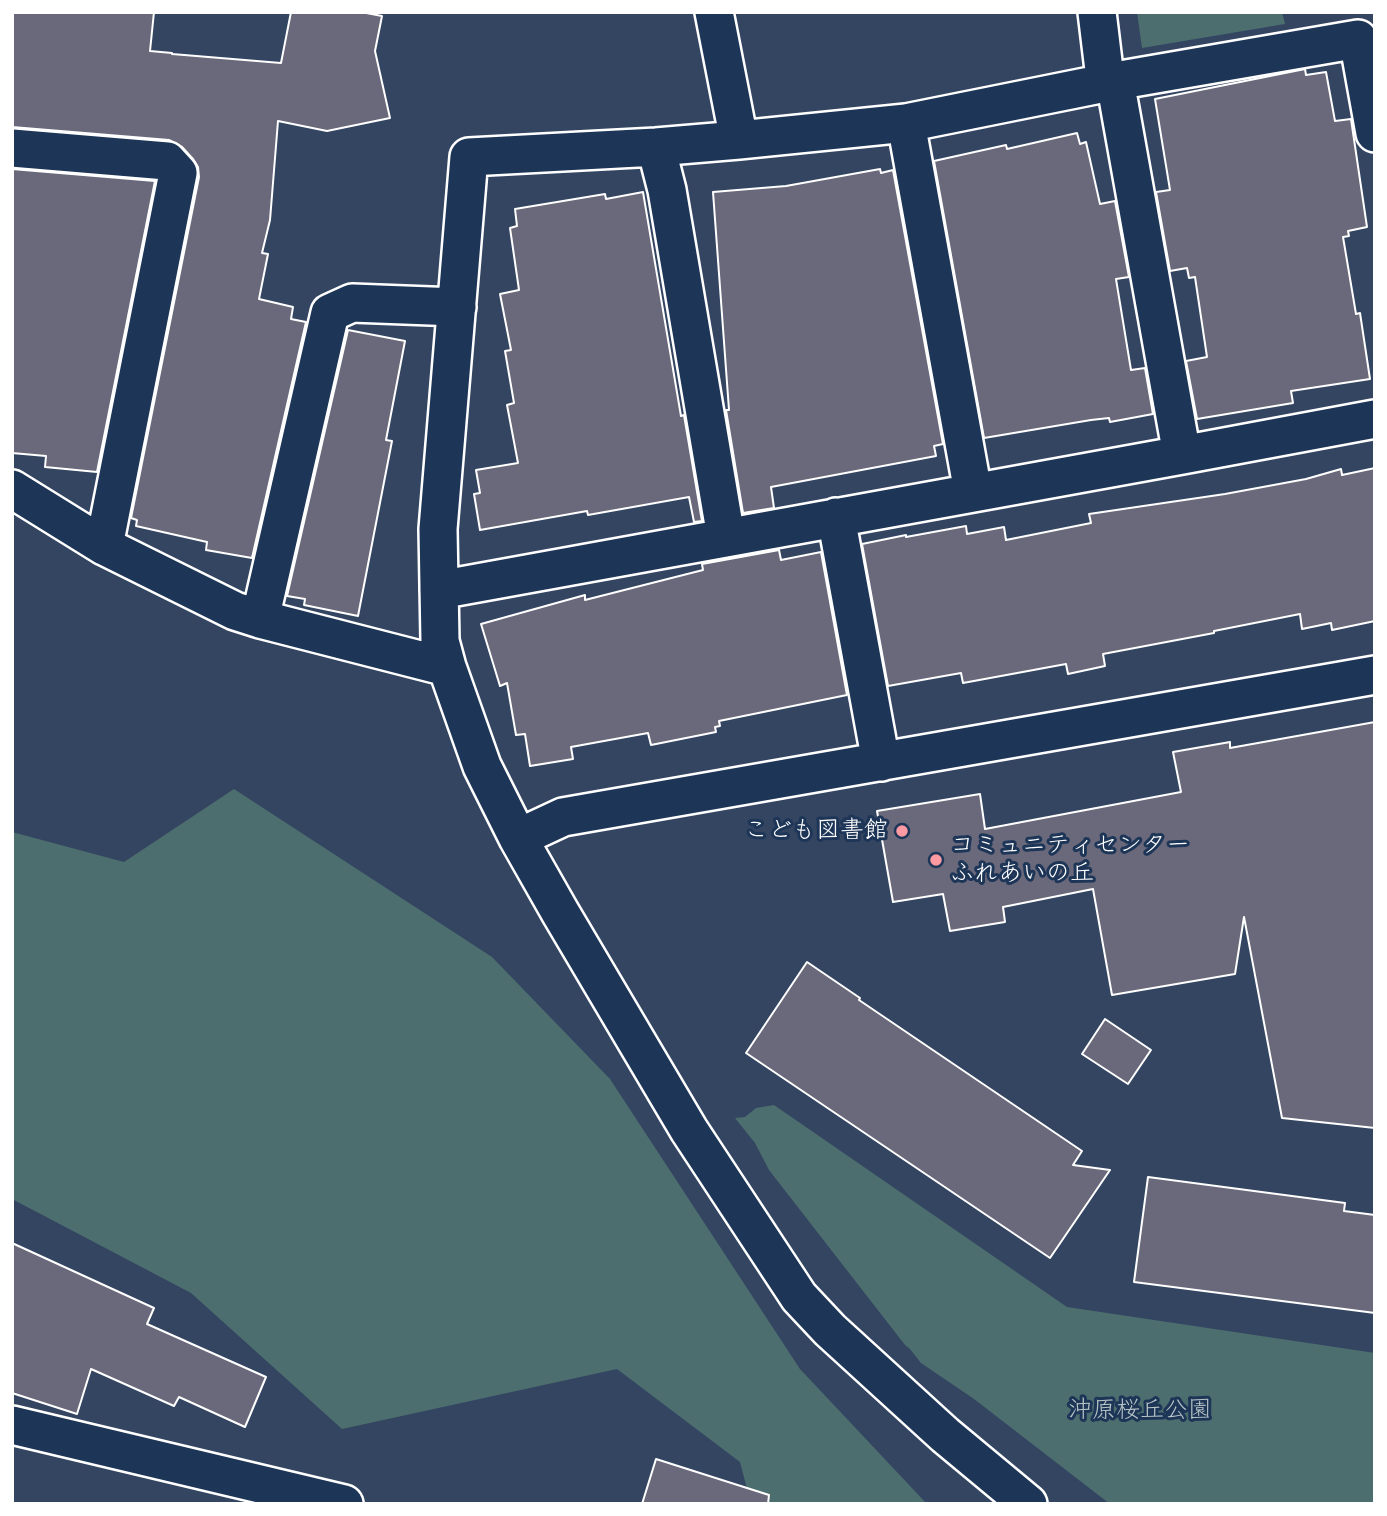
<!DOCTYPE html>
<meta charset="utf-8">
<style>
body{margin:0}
#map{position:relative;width:1387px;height:1516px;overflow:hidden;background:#344562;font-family:"Patrick Hand",sans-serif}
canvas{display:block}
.frame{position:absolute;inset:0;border:14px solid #fff;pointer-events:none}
</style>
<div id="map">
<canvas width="1387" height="1516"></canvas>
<div class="frame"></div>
</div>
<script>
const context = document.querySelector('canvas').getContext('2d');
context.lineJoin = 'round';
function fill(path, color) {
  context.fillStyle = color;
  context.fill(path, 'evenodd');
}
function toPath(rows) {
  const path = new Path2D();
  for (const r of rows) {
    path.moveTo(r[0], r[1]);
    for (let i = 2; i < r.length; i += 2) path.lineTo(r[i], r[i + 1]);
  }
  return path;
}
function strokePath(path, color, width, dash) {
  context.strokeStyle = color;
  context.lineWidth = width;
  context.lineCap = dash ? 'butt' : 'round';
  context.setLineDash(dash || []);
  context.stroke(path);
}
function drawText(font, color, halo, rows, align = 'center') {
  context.font = font + ' "Patrick Hand","Klee One",sans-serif';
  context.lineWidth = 6;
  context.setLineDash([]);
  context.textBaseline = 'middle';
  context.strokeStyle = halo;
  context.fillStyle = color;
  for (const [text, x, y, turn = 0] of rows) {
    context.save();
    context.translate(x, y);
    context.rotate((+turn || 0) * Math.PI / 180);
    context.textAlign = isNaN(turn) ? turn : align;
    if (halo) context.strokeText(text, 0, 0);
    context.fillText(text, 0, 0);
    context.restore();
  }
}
fill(toPath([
 [1137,12,1282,12,1285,24,1142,48],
 [234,789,492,957,610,1079,800,1369,927,1504,751,1504,740,1462,617,1369,342,1429,191,1293,12,1199,12,832,124,862],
 [774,1105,1067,1307,1375,1353,1375,1504,1110,1504,974,1399,921,1363,910,1349,905,1345,769,1170,755,1143,735,1118,745,1117,756,1108]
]), '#4d6e6e');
const building = toPath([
 [12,12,154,12,150,51,172,53,172,54,281,63,291,12,361,12,382,16,375,51,390,118,327,131,278,121,270,220,262,253,268,254,259,299,293,307,291,319,306,322,252,558,206,550,207,542,136,526,137,520,131,518,199,177,198,167,193,159,182,147,169,140,12,127,12,12],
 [1305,69,1306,75,1326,72,1335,121,1351,119,1367,227,1348,231,1349,236,1343,237,1356,314,1360,313,1370,379,1291,391,1293,403,1197,419,1186,361,1207,357,1195,277,1189,278,1187,268,1170,271,1156,192,1170,190,1155,99,1305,69],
 [1077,133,1080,144,1086,142,1100,204,1115,201,1129,277,1116,279,1131,370,1145,368,1153,414,1110,422,1109,418,1091,420,984,438,934,161,1006,145,1007,149,1077,133],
 [12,169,155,181,97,472,45,467,46,456,12,453,12,169],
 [880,169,881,173,893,170,943,444,934,446,936,456,771,487,774,508,743,513,726,410,729,410,713,192,786,186,880,169],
 [643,192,681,416,684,415,702,521,694,522,689,497,588,515,587,511,480,530,474,494,480,493,476,470,518,463,507,405,514,403,505,351,511,350,500,294,519,290,510,228,517,226,515,209,605,194,606,199,643,192],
 [348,330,405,341,386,440,392,441,358,616,304,605,305,599,287,596,348,330],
 [1375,468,1375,621,1332,630,1331,623,1302,629,1300,614,1214,631,1214,633,1103,654,1105,666,1068,674,1066,664,963,683,961,673,888,686,862,544,906,535,906,537,966,526,967,534,1004,527,1006,540,1091,523,1089,514,1225,494,1306,479,1341,469,1342,475,1375,468],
 [779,550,781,560,821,552,847,695,719,721,720,726,715,727,716,732,651,745,648,733,571,747,573,759,530,766,525,734,516,735,507,683,500,686,481,624,585,595,585,600,703,570,702,564,779,550],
 [1375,722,1375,1128,1282,1118,1244,917,1235,974,1112,995,1093,889,1003,907,1005,922,950,931,943,894,893,902,877,811,980,794,985,829,1181,792,1173,752,1230,742,1230,748,1375,722],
 [807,962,860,998,859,1000,1082,1151,1073,1165,1110,1170,1050,1258,746,1053,807,962],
 [1105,1019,1151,1050,1128,1084,1082,1054,1105,1019],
 [1148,1177,1345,1203,1344,1211,1375,1215,1375,1313,1134,1282,1148,1177],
 [12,1243,154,1308,147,1324,266,1377,245,1427,179,1397,174,1406,91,1369,77,1414,12,1393,12,1243],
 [656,1459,769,1495,768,1504,642,1504,656,1459]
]);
fill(building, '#6a697b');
strokePath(building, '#fff', 2);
const street = toPath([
 [714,12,739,140],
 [1097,12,1104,70,1115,81,1182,455],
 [906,123,973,492],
 [656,147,667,190,726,537],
 [12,148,167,161,178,173,104,546],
 [12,489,104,546,235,611,260,619,447,667],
 [836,517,881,762],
 [439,590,1182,455,1375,419],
 [260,619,330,313,352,303,457,307],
 [518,838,563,817,1375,675],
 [12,1425,344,1504],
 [1028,1504,945,1435,830,1330,799,1297,689,1130,560,912,518,838,482,766,447,667,440,641,438,529,469,157,656,147,739,140,906,123,1115,81,1358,39,1375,133]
]);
strokePath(street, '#fff', 42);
strokePath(street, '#1d3557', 37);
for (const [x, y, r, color] of [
 [902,831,7,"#ff9aa2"],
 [936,860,7,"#ff9aa2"]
]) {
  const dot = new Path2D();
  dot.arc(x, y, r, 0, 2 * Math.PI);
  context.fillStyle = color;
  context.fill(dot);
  strokePath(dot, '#1d3557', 2.5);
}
drawText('24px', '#fff', '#1d3557', [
 ["こども図書館",888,831],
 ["コミュニティセンター",950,846,"left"],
 ["ふれあいの丘",950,874,"left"]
], 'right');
drawText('24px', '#b8c5c5', '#1d3557', [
 ["沖原桜丘公園",1140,1411]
]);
</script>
